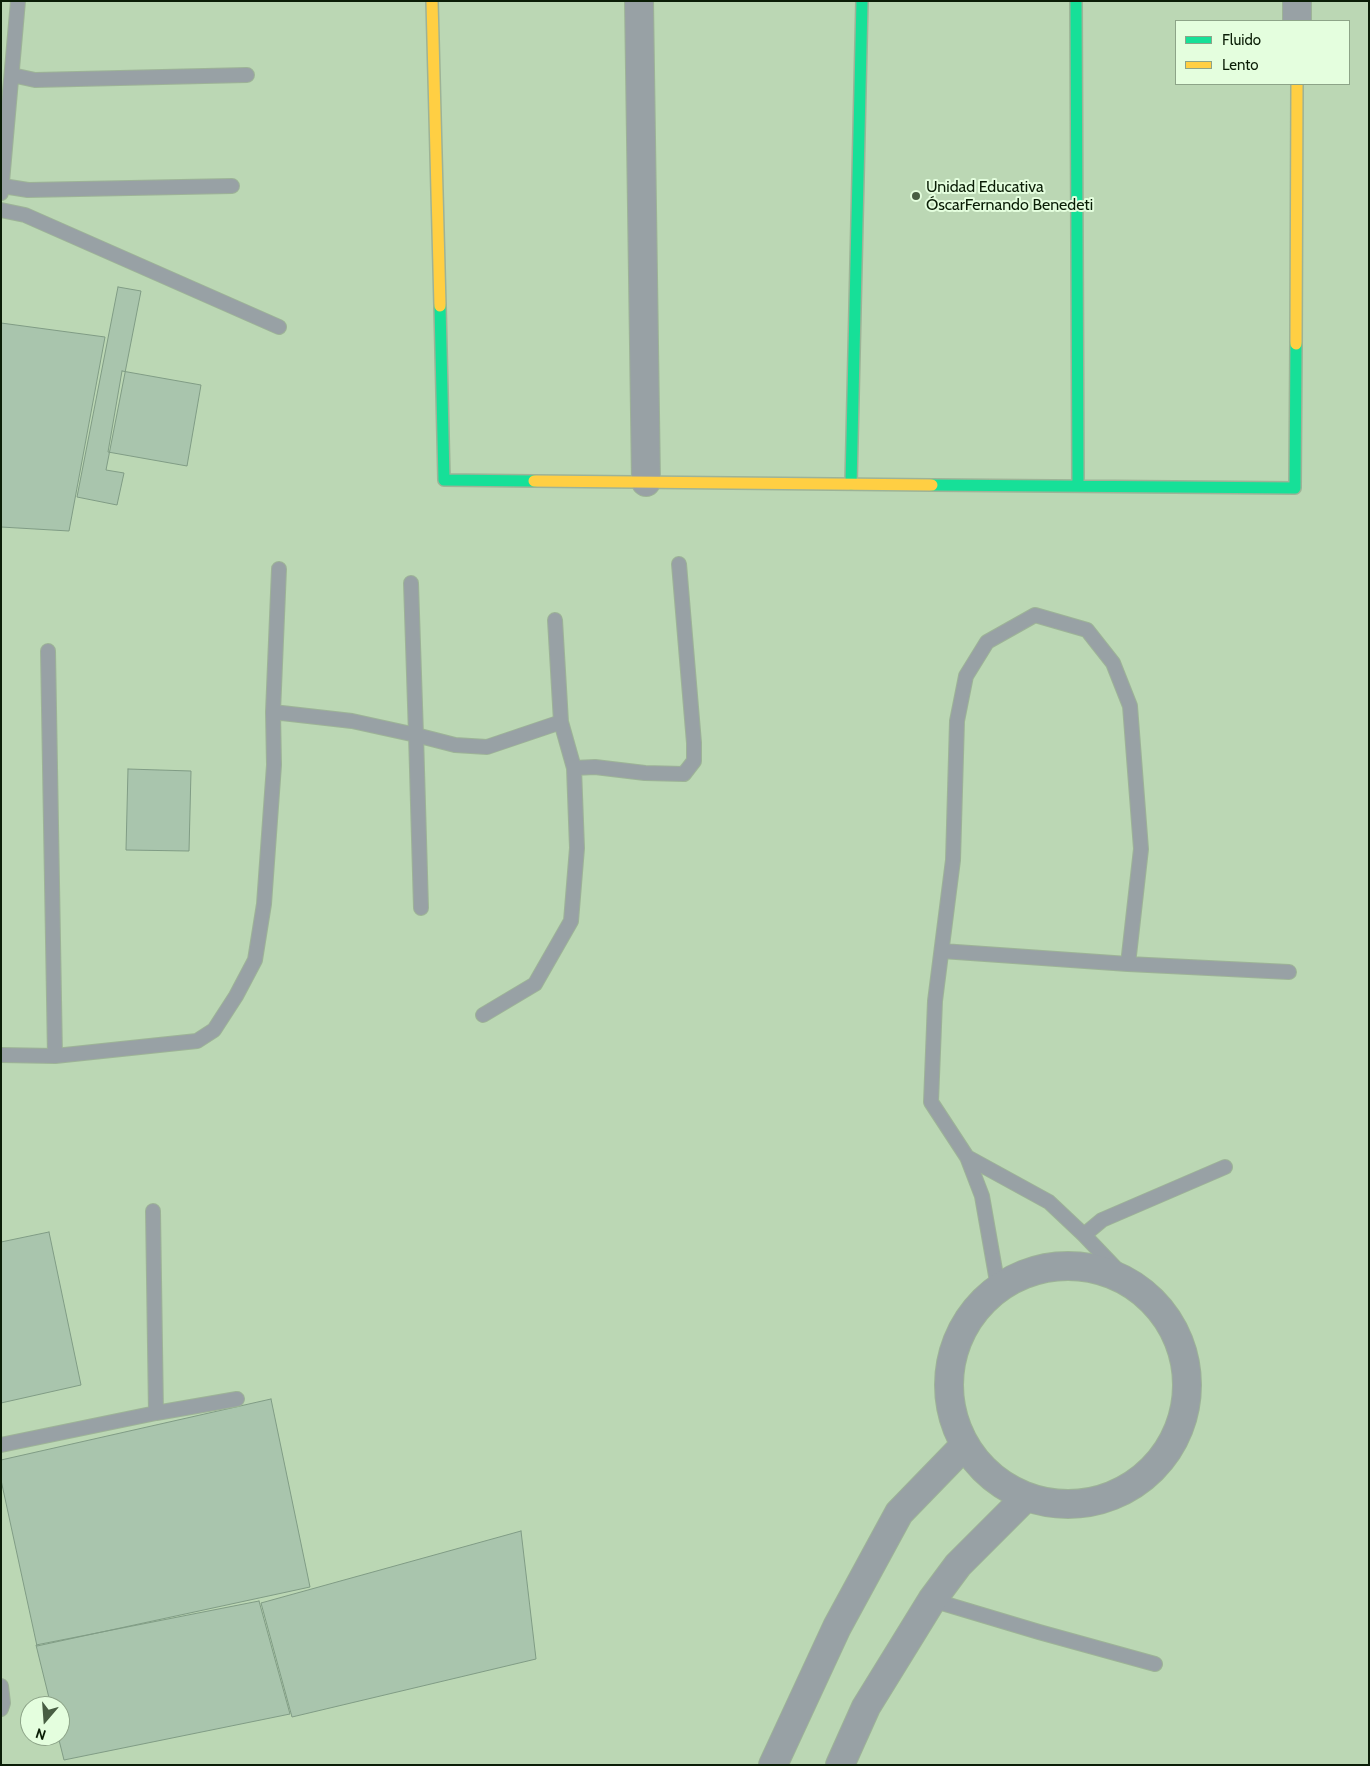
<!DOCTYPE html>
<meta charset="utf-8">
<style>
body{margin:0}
#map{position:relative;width:1370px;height:1766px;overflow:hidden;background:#bbd7b4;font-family:Cabin,sans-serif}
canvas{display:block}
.frame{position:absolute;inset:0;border:2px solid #0a1d06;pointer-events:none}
.legend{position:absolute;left:1175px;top:20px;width:175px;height:65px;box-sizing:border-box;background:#e4fede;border:1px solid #8da488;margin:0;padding:6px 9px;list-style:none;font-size:15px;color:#0a1d06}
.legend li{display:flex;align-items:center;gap:10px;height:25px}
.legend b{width:25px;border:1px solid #8da488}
.north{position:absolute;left:20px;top:1696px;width:50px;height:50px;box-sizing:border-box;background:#e4fede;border:1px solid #8da488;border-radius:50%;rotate:198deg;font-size:14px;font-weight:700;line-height:20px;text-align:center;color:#0a1d06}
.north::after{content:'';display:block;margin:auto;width:18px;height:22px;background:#485e43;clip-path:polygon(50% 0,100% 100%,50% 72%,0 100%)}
</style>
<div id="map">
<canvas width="1370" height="1766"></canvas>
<div class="frame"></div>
<ul class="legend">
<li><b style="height:6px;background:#16e098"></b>Fluido</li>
<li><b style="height:6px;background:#ffcf43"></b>Lento</li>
</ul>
<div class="north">N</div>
</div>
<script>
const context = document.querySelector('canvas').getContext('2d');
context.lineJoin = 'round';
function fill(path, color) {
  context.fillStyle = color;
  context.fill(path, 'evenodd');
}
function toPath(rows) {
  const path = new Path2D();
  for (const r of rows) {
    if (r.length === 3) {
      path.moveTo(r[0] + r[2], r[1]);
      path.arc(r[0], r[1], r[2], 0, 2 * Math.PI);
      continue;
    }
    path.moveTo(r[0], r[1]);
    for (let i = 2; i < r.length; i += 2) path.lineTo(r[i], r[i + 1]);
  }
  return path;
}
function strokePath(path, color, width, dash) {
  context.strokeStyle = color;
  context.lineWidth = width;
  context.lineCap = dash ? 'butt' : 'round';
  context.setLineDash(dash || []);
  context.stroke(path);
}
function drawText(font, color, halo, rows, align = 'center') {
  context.font = font + ' Cabin,sans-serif';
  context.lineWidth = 4;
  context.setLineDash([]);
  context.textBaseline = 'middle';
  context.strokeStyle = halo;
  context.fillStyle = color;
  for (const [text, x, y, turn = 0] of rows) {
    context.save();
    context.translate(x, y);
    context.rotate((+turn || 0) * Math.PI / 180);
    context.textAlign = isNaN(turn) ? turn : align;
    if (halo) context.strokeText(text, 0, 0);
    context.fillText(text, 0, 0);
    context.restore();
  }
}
const building = toPath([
 [118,287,141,291,106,470,124,473,117,505,77,497,118,287],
 [1,323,105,337,69,531,1,527,1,323],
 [122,371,201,385,187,466,108,452,122,371],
 [128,769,191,771,189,851,126,850,128,769],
 [49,1232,81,1385,1,1403,1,1242,49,1232],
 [271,1399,310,1587,37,1646,1,1480,1,1460,271,1399],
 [521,1531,536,1659,292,1717,261,1603,521,1531],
 [259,1601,290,1714,64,1760,58,1736,60,1736,60,1706,51,1706,36,1645,259,1601]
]);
fill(building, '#a9c5ad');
strokePath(building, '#809c85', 1);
const lane = toPath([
 [12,75,35,80,247,75],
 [3,186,28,190,232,186],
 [1,193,18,1],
 [1,210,25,215,279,327],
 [411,583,416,735,455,745,487,747,561,722,555,620],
 [48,651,55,1056],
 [273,712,352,721,416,735,421,908],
 [574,768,595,767,645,773,684,774,694,761,694,743,679,564],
 [942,951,1128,964,1141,849,1130,706,1113,663,1087,630,1035,615,987,642,966,676,957,721,953,860,935,1001,931,1102,967,1157,982,1196,998,1287],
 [1128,964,1289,972],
 [483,1015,535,984,571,921,577,848,574,768,561,722],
 [1,1055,55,1056,197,1041,214,1030,236,996,255,960,264,904,274,765,273,712,279,569],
 [967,1157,1049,1202,1084,1235,1127,1280],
 [153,1211,156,1413],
 [1084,1235,1102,1220,1225,1167],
 [1,1445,156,1413,237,1399],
 [932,1600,1039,1632,1155,1664],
 [1,1686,3,1703,1,1709]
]);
const street = toPath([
 [639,1,646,482],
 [1297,21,1297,1],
 [1068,1385,119],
 [773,1765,837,1627,899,1513,963,1447],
 [840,1765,866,1707,932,1600,958,1565,1025,1498]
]);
const fast = toPath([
 [1076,1,1078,485],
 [440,306,444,480,534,481],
 [851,484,862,1],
 [932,485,1295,488,1296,344]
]);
const slow = toPath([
 [432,1,440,306],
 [1296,344,1297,84],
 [534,481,932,485]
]);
strokePath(lane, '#9db397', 16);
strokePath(street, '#9db397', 30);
strokePath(fast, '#9db397', 14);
strokePath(slow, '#9db397', 14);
strokePath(lane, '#98a1a5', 14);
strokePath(street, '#98a1a5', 28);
strokePath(fast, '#16e098', 11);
strokePath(slow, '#ffcf43', 11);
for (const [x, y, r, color] of [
 [916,196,5,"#485e43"]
]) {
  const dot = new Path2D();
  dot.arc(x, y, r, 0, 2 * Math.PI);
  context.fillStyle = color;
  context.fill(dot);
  strokePath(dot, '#e4fede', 2);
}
drawText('16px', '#0a1d06', '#e4fede', [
 ["Unidad Educativa",926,187],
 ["ÓscarFernando Benedeti",926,205]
], 'left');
</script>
